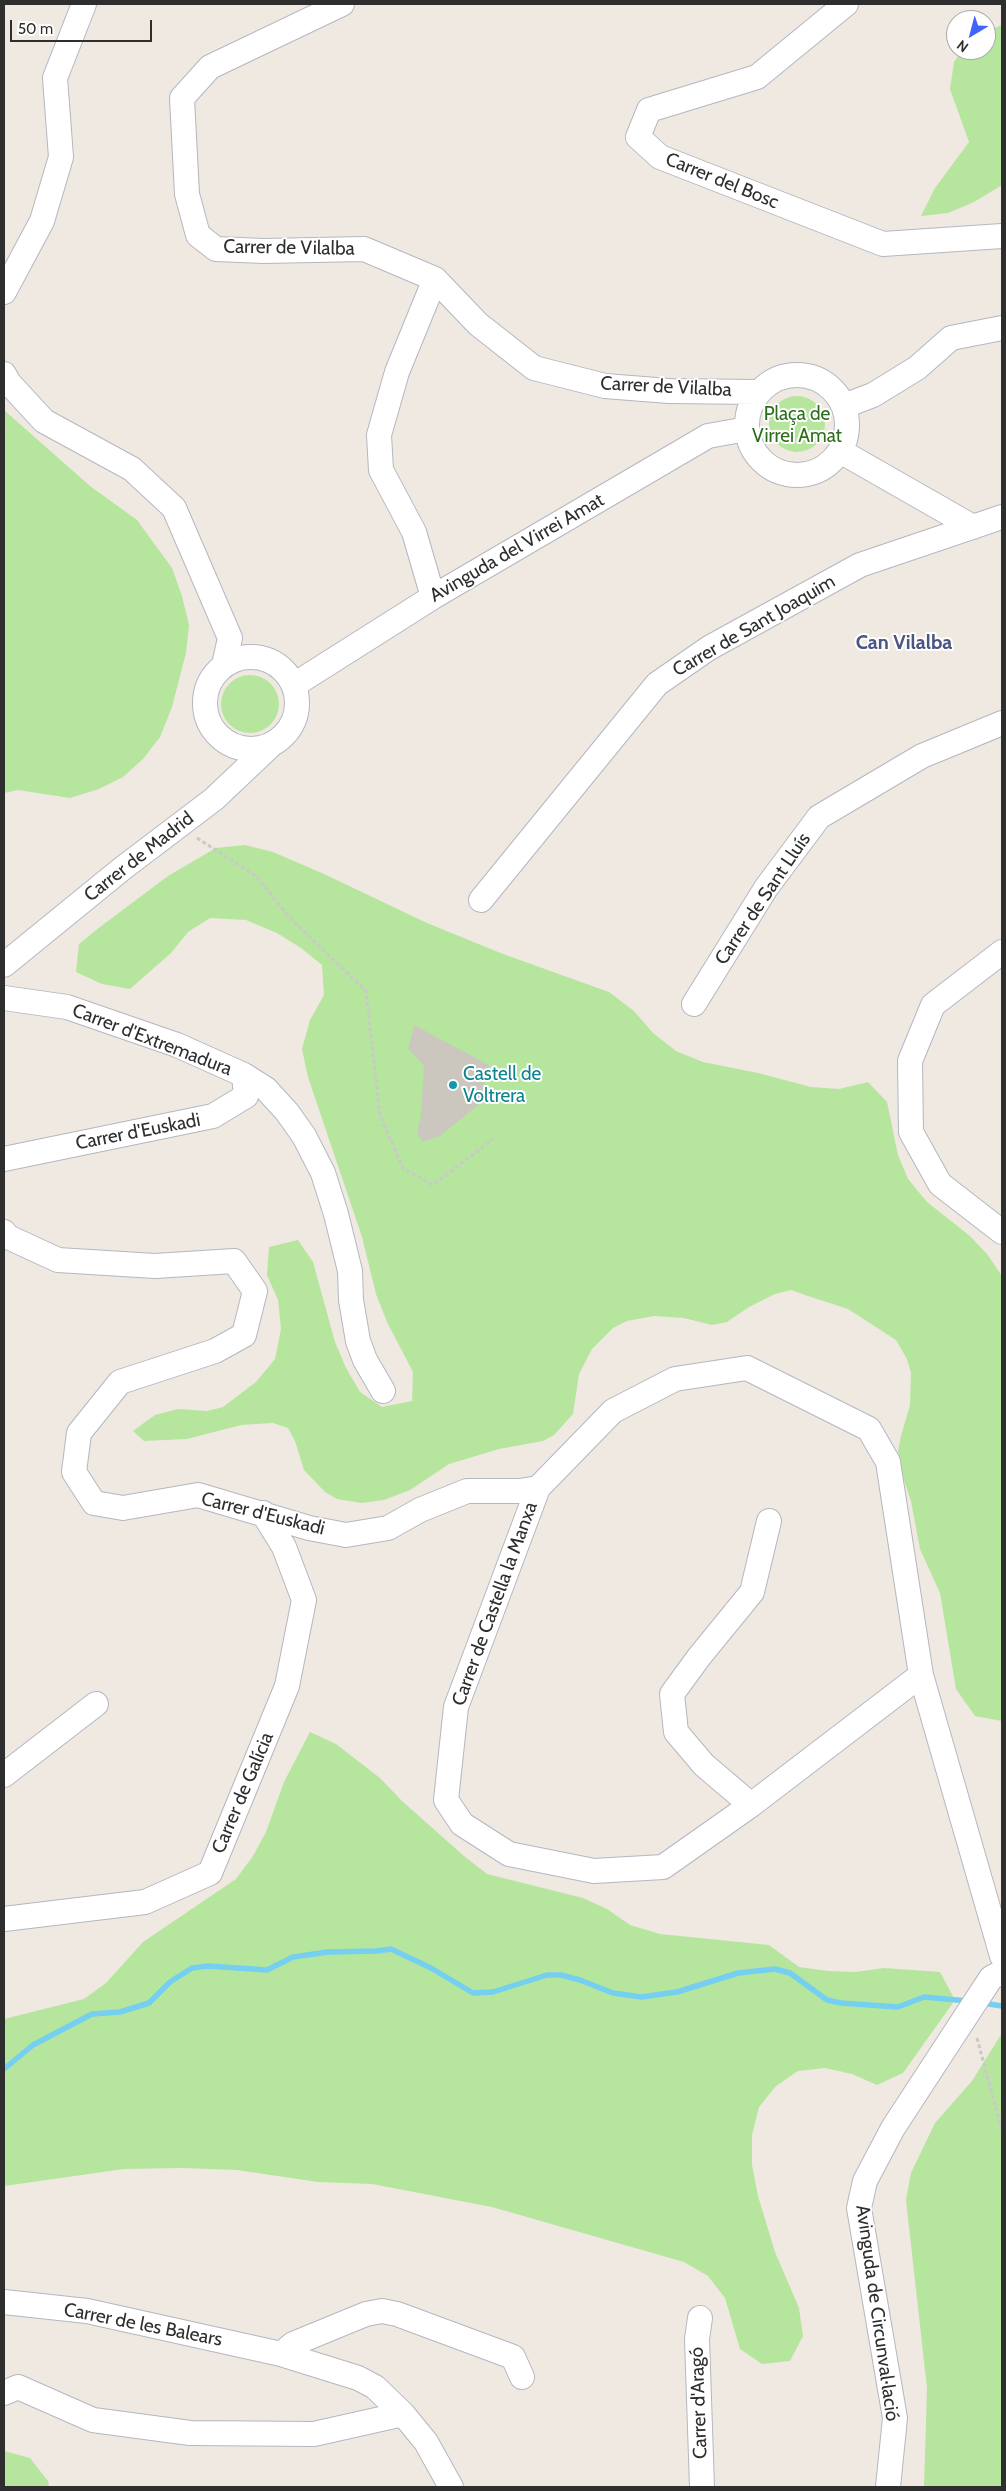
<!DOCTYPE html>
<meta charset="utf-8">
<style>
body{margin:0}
#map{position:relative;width:1006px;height:2491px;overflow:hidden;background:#efe9e1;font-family:Cabin,sans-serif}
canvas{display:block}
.frame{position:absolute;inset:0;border:5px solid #2e2e2e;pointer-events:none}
.north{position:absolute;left:946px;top:10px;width:50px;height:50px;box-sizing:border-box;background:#fff;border:1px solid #ababab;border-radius:50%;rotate:217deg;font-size:14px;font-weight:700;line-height:20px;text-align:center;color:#2e2e2e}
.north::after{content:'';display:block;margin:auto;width:18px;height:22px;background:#4264fb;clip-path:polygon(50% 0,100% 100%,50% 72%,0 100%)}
.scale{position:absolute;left:10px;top:20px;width:142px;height:22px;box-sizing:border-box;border:2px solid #2e2e2e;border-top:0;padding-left:6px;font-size:15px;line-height:18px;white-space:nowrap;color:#2e2e2e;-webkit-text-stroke:4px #fff;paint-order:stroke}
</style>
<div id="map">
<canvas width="1006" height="2491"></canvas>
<div class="frame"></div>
<div class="north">N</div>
<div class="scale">50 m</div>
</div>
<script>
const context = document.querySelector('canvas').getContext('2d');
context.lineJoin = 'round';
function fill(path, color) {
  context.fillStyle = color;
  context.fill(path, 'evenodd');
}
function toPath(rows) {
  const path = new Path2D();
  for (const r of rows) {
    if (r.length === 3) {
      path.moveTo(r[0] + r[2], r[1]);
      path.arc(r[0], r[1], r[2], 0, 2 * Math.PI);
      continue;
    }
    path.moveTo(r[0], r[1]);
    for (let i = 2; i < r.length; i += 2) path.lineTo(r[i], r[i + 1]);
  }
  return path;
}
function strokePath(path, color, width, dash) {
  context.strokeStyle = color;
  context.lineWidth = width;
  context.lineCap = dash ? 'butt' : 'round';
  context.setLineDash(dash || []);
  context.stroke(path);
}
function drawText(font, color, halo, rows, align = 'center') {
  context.font = font + ' Cabin,sans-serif';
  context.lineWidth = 4;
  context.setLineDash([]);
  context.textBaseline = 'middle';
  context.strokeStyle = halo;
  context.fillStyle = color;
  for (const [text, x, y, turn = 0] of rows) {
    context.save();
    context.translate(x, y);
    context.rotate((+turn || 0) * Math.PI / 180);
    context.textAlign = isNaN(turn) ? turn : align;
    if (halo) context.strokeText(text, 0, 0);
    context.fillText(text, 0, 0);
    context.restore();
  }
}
fill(toPath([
 [1002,25,1002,185,974,202,948,213,921,216,935,188,969,142,950,89,954,62,962,50,986,50,986,32],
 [797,424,28],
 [4,410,90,486,137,520,172,568,182,596,189,625,186,653,172,707,160,737,143,759,123,777,99,789,70,798,18,790,4,793],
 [250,704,29],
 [245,845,273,852,324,874,427,923,503,954,609,992,634,1011,653,1033,676,1051,703,1062,758,1073,811,1087,839,1089,868,1082,887,1102,898,1155,908,1179,927,1202,970,1236,987,1254,1002,1276,1002,1721,975,1716,956,1689,940,1593,920,1549,911,1501,900,1468,898,1451,901,1436,910,1405,911,1373,907,1359,896,1340,848,1309,805,1295,791,1290,775,1294,749,1307,727,1322,712,1325,684,1318,654,1316,627,1321,613,1328,592,1349,579,1374,573,1414,554,1435,543,1441,499,1449,449,1464,410,1490,384,1500,361,1503,337,1499,325,1492,304,1470,295,1441,288,1428,273,1423,241,1425,187,1439,144,1441,133,1431,155,1415,178,1409,207,1411,223,1407,256,1382,275,1359,281,1329,278,1300,267,1275,269,1247,298,1240,313,1262,335,1342,346,1368,360,1392,382,1407,412,1401,413,1372,387,1322,376,1294,362,1237,308,1077,302,1049,310,1020,324,995,322,965,301,948,277,933,246,920,210,918,188,932,171,953,130,989,102,984,76,972,79,944,100,927,168,876,216,848],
 [310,1732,336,1744,380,1778,402,1801,464,1856,487,1874,583,1898,607,1909,630,1925,660,1934,769,1945,799,1967,828,1971,856,1972,884,1968,940,1972,955,2000,903,2073,877,2085,852,2074,825,2068,798,2071,776,2086,759,2107,752,2135,752,2165,758,2196,775,2252,799,2308,803,2336,790,2361,762,2364,740,2349,725,2298,708,2276,684,2262,492,2207,372,2184,318,2182,237,2170,182,2168,124,2169,4,2186,4,2019,84,1999,106,1983,143,1942,236,1879,253,1856,266,1832,284,1782],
 [1002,2033,1002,2487,924,2487,927,2388,906,2200,911,2173,935,2123,972,2081],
 [4,2451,30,2458,48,2481,49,2487,4,2487]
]), '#b6e59e');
strokePath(toPath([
 [982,2003,1002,2006],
 [4,2069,33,2045,92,2014,120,2012,149,2003,170,1982,192,1968,208,1966,267,1970,293,1957,328,1952,377,1951,391,1949,431,1968,473,1993,493,1992,547,1975,561,1975,580,1980,613,1993,641,1997,677,1992,738,1973,775,1969,790,1973,827,2000,841,2003,898,2007,924,1997,968,2001]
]), '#75cff0', 5.5);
fill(toPath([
 [414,1025,489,1065,479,1104,440,1136,422,1142,417,1132,421,1116,424,1066,408,1049]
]), '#cbc7bf');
const minor = toPath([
 [342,4,210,67,182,98,187,194,198,235,216,249,264,251,364,249,435,279,478,324,534,368,605,386,669,391,759,392],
 [846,4,757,77,649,110,638,137,660,157,883,244,1002,236],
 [4,292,42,221,61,157,55,78,84,4],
 [4,374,9,383,44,421,132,469,174,508,230,638,224,665],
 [797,425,50],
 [844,406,873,395,917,368,951,338,1002,328],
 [840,451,973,527],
 [433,597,414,532,381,470,379,435,397,372,435,279],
 [251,703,46],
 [294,685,433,597,708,436,747,429],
 [481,900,657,684,709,648,860,565,1002,517],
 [1002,952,933,1005,910,1061,911,1132,940,1184,1002,1232],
 [4,965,123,868,214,799,271,745],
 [4,998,67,1007,177,1045,244,1075,266,1089,287,1112,304,1136,323,1173,336,1214,350,1271,351,1300,358,1341,365,1360,383,1391],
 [694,1004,766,888,819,817,922,756,1002,723],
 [4,1159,213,1116,246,1096,244,1075],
 [4,1232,8,1237,58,1260,155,1266,234,1261,255,1291,244,1335,215,1351,120,1382,79,1433,74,1472,94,1503,123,1508,198,1495,309,1528,346,1535,388,1528,420,1510,467,1491,520,1491,538,1488],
 [921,1675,751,1805,663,1867,594,1871,509,1854,462,1824,446,1800,456,1707,538,1488,613,1411,675,1379,747,1368,869,1429,888,1462,921,1675,1002,1956],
 [4,1775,96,1704],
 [751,1805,704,1765,676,1732,672,1694,699,1657,752,1592,769,1521],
 [4,1919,145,1902,210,1873,287,1686,304,1600,284,1547,263,1513],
 [4,2302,87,2311,281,2354,358,2378,375,2387,403,2414,426,2442,451,2487],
 [700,2318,697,2339,702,2487],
 [281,2354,293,2344,366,2314,382,2311,397,2314,513,2357,522,2377],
 [4,2393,18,2387,93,2420,190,2433,314,2434,403,2414],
 [888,2487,895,2418,859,2208,865,2181,893,2128,968,2013,991,1978,1002,1972]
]);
strokePath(minor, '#b4b7c1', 26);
strokePath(toPath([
 [197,838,256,876,289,917,366,991,380,1115,403,1168,433,1185,493,1139],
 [977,2038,1002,2131]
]), '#c9c9c9', 3, [4, 2.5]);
strokePath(minor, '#fff', 24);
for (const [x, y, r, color] of [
 [453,1085,5,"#0f9aa8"]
]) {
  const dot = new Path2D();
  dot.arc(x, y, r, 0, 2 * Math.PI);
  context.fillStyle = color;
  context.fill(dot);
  strokePath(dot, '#fff', 2);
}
drawText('19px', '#2e2e2e', '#fff', [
 ["Carrer del Bosc",722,181,22],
 ["Carrer de Vilalba",289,248,1],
 ["Carrer de Vilalba",666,387,3],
 ["Avinguda del Virrei Amat",517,548,-30],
 ["Carrer de Sant Joaquim",754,626,-30],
 ["Carrer de Madrid",139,857,-38],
 ["Carrer de Sant Lluís",763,899,-56],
 ["Carrer d'Extremadura",152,1040,21],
 ["Carrer d'Euskadi",138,1132,-11],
 ["Carrer d'Euskadi",263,1514,14],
 ["Carrer de Castella la Manxa",495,1604,-70],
 ["Carrer de Galícia",243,1793,-67],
 ["Avinguda de Circunval·lació",877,2313,82],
 ["Carrer de les Balears",143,2325,11],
 ["Carrer d'Aragó",699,2403,-92]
]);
drawText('19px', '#2c6e1b', '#fff', [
 ["Plaça de",797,414],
 ["Virrei Amat",797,436]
]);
drawText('19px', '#0d838f', '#fff', [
 ["Castell de",463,1074],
 ["Voltrera",463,1096]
], 'left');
drawText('bold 20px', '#4d5680', '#fff', [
 ["Can Vilalba",904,643]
]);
</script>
